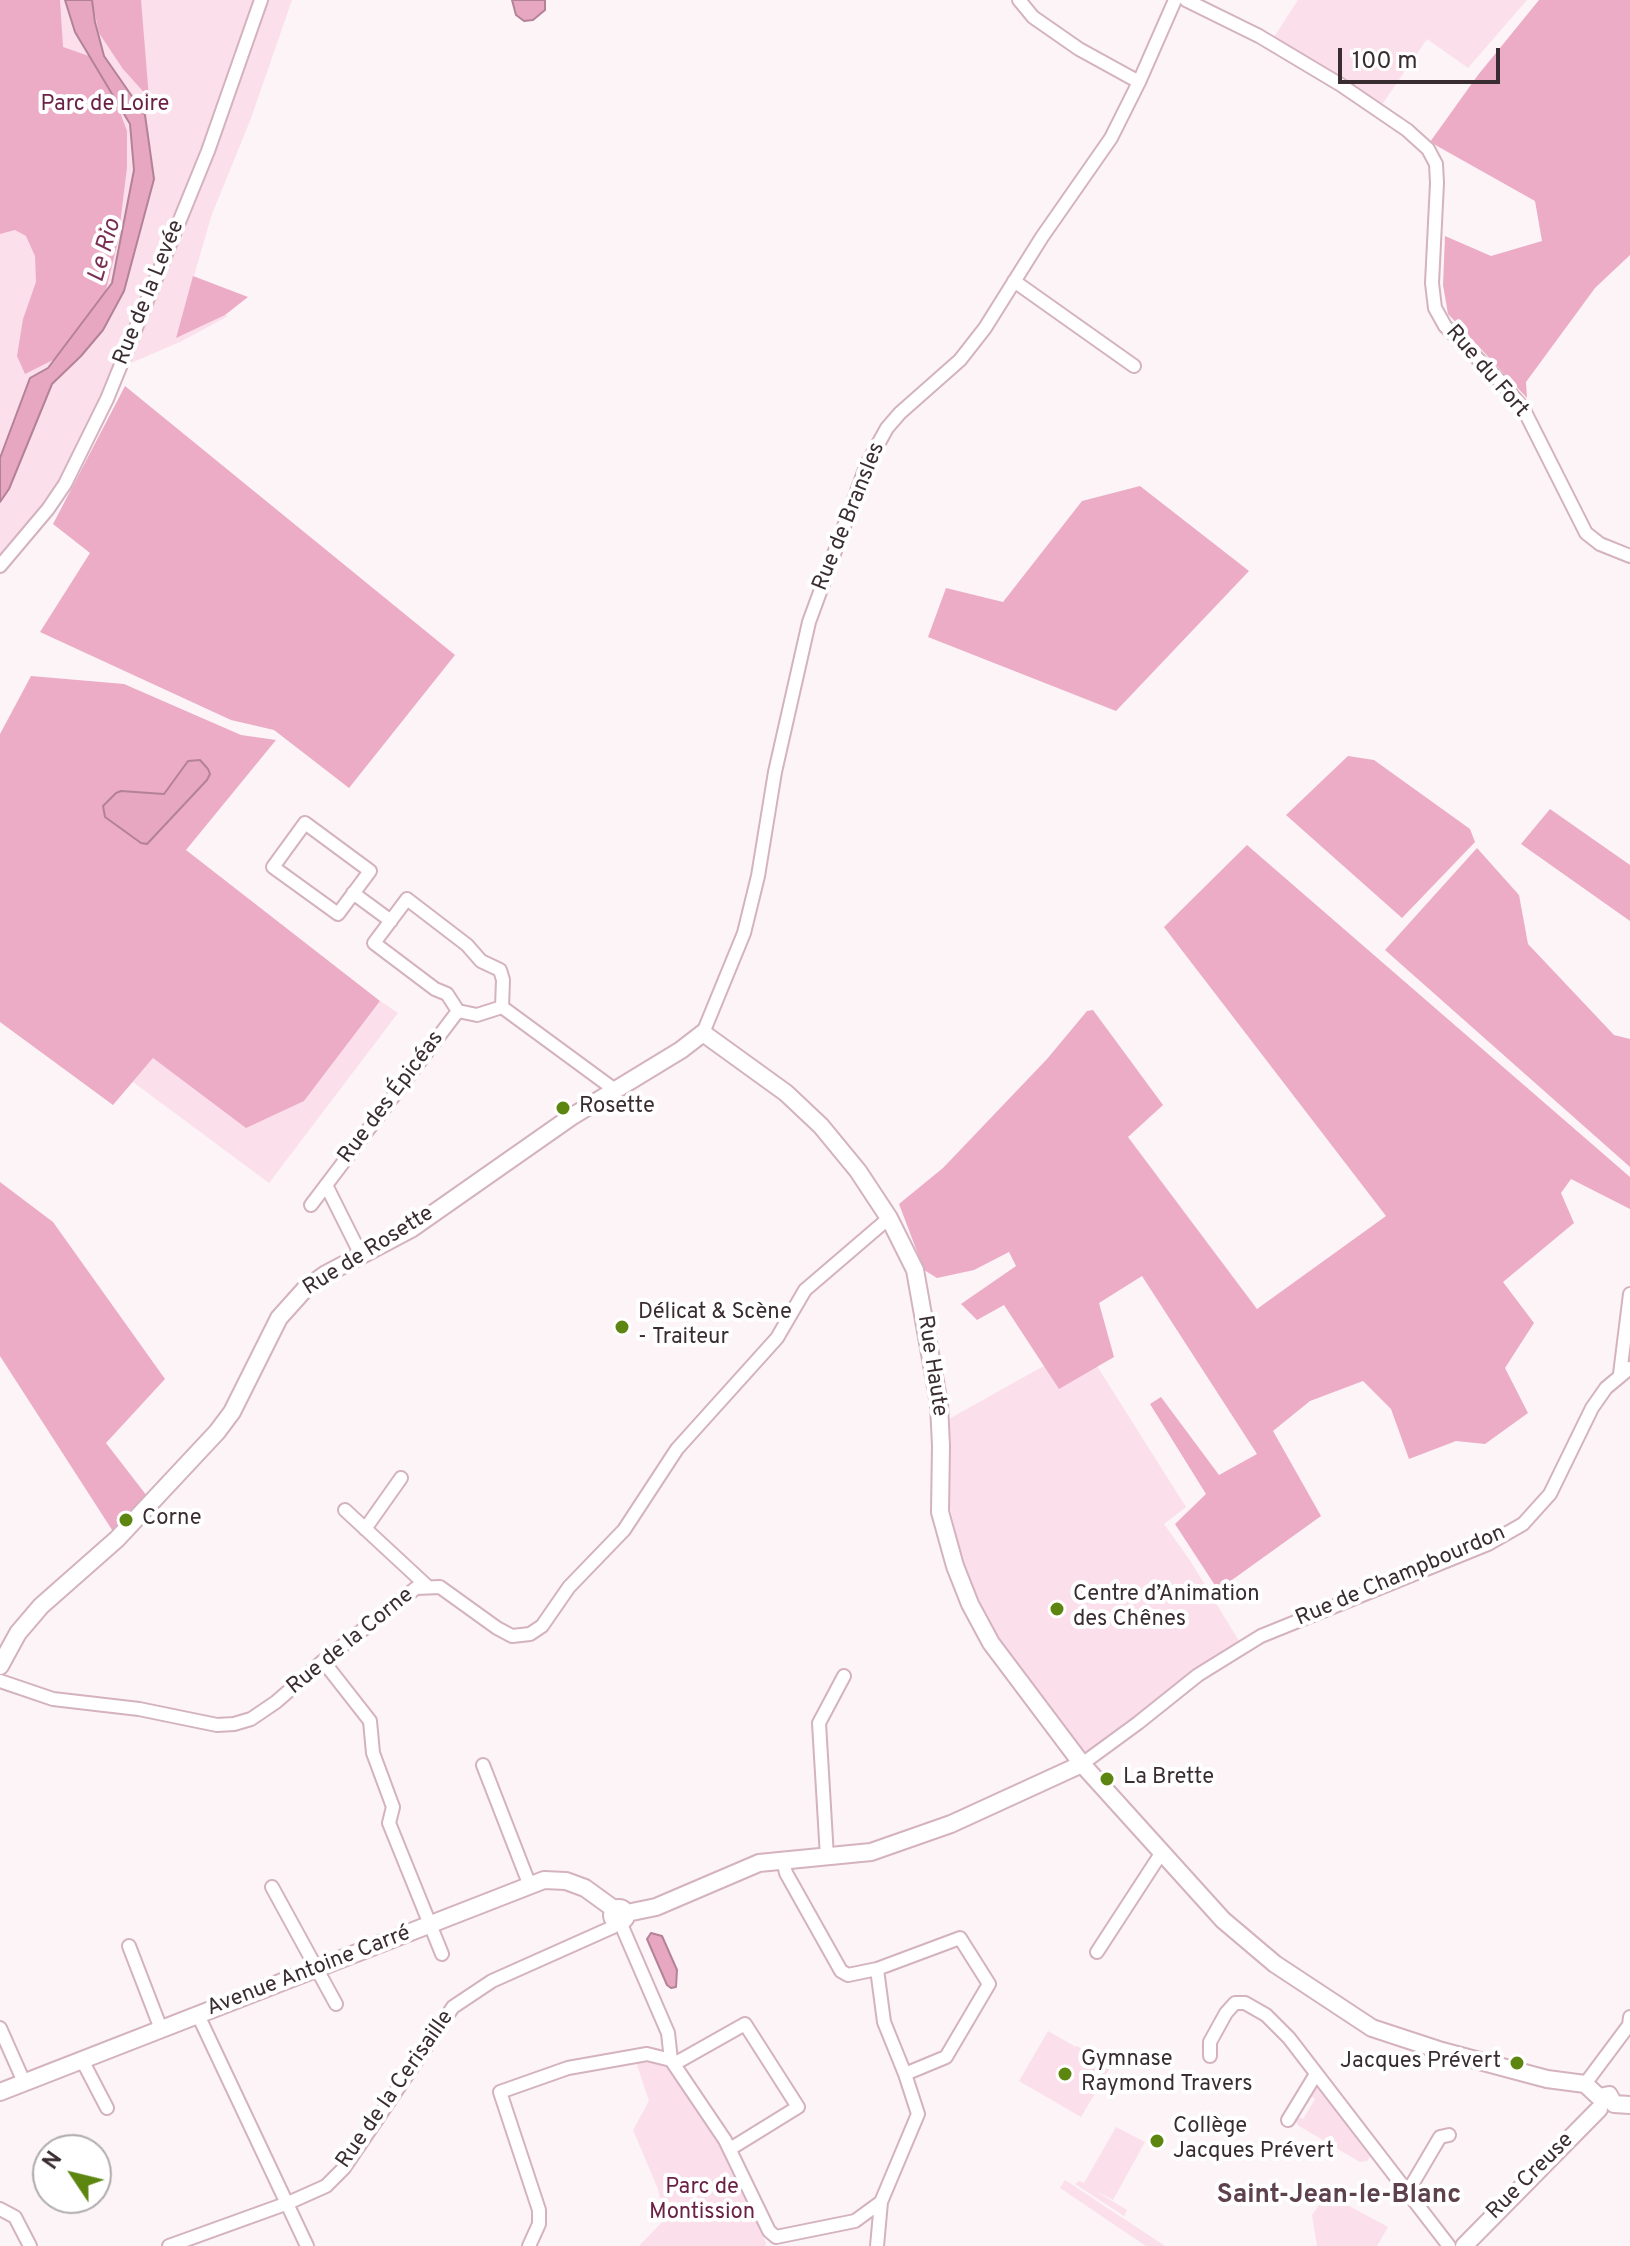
<!DOCTYPE html>
<meta charset="utf-8">
<style>
body{margin:0}
#map{position:relative;width:1630px;height:2246px;overflow:hidden;background:#fcf4f7;font-family:Overpass,sans-serif}
canvas{display:block}
.north{position:absolute;left:32px;top:2134px;width:80px;height:80px;box-sizing:border-box;background:#fff;border:2px solid #b0abad;border-radius:50%;rotate:305deg;font-size:22px;font-weight:700;line-height:32px;text-align:center;color:#3a2d32}
.north::after{content:'';display:block;margin:auto;width:28px;height:36px;background:#5d8611;clip-path:polygon(50% 0,100% 100%,50% 72%,0 100%)}
.scale{position:absolute;left:1338px;top:48px;width:162px;height:36px;box-sizing:border-box;border:4px solid #3a2d32;border-top:0;padding-left:10px;font-size:24px;line-height:28px;white-space:nowrap;color:#3a2d32;-webkit-text-stroke:6px #fff;paint-order:stroke}
</style>
<div id="map">
<canvas width="1630" height="2246"></canvas>
<div class="north">N</div>
<div class="scale">100 m</div>
</div>
<script>
const context = document.querySelector('canvas').getContext('2d');
context.lineJoin = 'round';
function fill(path, color) {
  context.fillStyle = color;
  context.fill(path, 'evenodd');
}
function toPath(rows) {
  const path = new Path2D();
  for (const r of rows) {
    if (r.length === 3) {
      path.moveTo(r[0] + r[2], r[1]);
      path.arc(r[0], r[1], r[2], 0, 2 * Math.PI);
      continue;
    }
    path.moveTo(r[0], r[1]);
    for (let i = 2; i < r.length; i += 2) path.lineTo(r[i], r[i + 1]);
  }
  return path;
}
function strokePath(path, color, width, dash) {
  context.strokeStyle = color;
  context.lineWidth = width;
  context.lineCap = dash ? 'butt' : 'round';
  context.setLineDash(dash || []);
  context.stroke(path);
}
function drawText(font, color, halo, rows, align = 'center') {
  context.font = font + ' Overpass,sans-serif';
  context.lineWidth = 8;
  context.setLineDash([]);
  context.textBaseline = 'middle';
  context.strokeStyle = halo;
  context.fillStyle = color;
  for (const [text, x, y, turn = 0] of rows) {
    context.save();
    context.translate(x, y);
    context.rotate((+turn || 0) * Math.PI / 180);
    context.textAlign = isNaN(turn) ? turn : align;
    if (halo) context.strokeText(text, 0, 0);
    context.fillText(text, 0, 0);
    context.restore();
  }
}
fill(toPath([
 [0,0,256,0,176,219,73,461,46,508,0,559],
 [265,0,292,0,250,121,212,214,176,337,225,315,228,316,182,341,131,363,129,357,171,255,183,237,184,224],
 [1298,0,1527,0,1468,68,1427,39,1381,106,1274,37],
 [380,1001,398,1013,269,1183,133,1082,153,1058,304,1101],
 [1083,1344,1186,1507,1164,1524,1191,1562,1239,1641,1085,1755,1001,1642,966,1574,949,1504,940,1424],
 [1048,2031,1076,2047,1077,2046,1110,2068,1081,2117,1019,2081],
 [650,2058,671,2068,718,2141,766,2243,765,2246,639,2246,664,2220,658,2189,633,2130,649,2101,636,2062],
 [1315,2084,1370,2157,1367,2161,1360,2162,1299,2126,1295,2121,1296,2116,1303,2119,1315,2099,1309,2095],
 [1116,2127,1145,2142,1113,2200,1092,2189,1127,2210,1124,2216,1075,2184,1079,2181,1084,2183],
 [1065,2180,1165,2246,1146,2246,1060,2188],
 [1327,2194,1388,2227,1377,2246,1317,2246,1312,2215]
]), '#fbdfea');
fill(toPath([
 [0,0,60,0,63,47,89,56,111,88,127,131,127,167,118,241,104,298,53,360,25,374,17,356,23,319,36,282,35,256,26,236,15,230,0,234],
 [92,0,141,0,149,98,123,69,99,33],
 [1539,0,1630,0,1630,255,1595,288,1526,382,1527,398,1448,314,1443,285,1445,236,1491,256,1542,241,1535,201,1430,142,1478,75],
 [193,276,248,297,225,315,176,338],
 [125,386,455,655,349,788,274,730,231,720,40,632,90,553,53,524],
 [1140,486,1249,571,1116,711,928,637,946,588,1003,602,1082,501],
 [31,676,124,684,241,735,276,740,186,850,380,1001,304,1101,246,1128,153,1058,113,1105,0,1022,0,734],
 [1348,756,1374,760,1470,829,1475,842,1402,918,1286,815],
 [1550,809,1630,865,1630,921,1521,844],
 [1247,845,1630,1177,1630,1209,1571,1179,1561,1193,1574,1223,1503,1282,1534,1323,1505,1368,1528,1413,1485,1444,1456,1441,1409,1459,1391,1409,1363,1381,1310,1401,1273,1431,1321,1516,1218,1590,1175,1524,1206,1494,1150,1404,1161,1397,1219,1475,1257,1454,1142,1276,1099,1303,1114,1357,1059,1389,1004,1305,977,1320,961,1304,1016,1266,1009,1252,974,1270,937,1278,924,1270,899,1204,943,1168,1047,1059,1087,1011,1093,1010,1163,1105,1128,1137,1257,1309,1386,1216,1164,927],
 [1477,848,1519,895,1528,944,1614,1035,1630,1039,1630,1167,1385,950],
 [0,1182,53,1222,165,1379,106,1443,147,1496,114,1533,0,1356]
]), '#ecacc5');
const water = toPath([
 [65,0,92,0,95,22,104,56,145,115,154,179,124,291,103,330,81,356,52,384,9,489,0,502,0,458,30,378,48,368,112,283,134,170,130,124,75,32,65,0],
 [512,0,545,0,545,10,533,20,524,21,516,15,512,0],
 [200,760,208,769,210,774,207,780,147,844,141,843,105,817,103,806,116,793,121,791,164,794,188,761,200,760],
 [651,1933,662,1936,677,1970,676,1987,671,1988,667,1985,647,1939,651,1933]
]);
fill(water, '#e7a7c1');
strokePath(water, '#b38296', 2);
const minor = toPath([
 [1019,0,1033,17,1079,49,1139,82],
 [1186,0,1259,36,1341,85,1407,130,1428,149,1436,164,1437,183,1432,283,1435,308,1445,326,1500,381,1523,408,1586,533,1600,544,1630,556],
 [1014,281,1134,366],
 [0,566,48,509,65,484,107,399,208,151,261,0],
 [305,823,370,871,338,914,273,867,305,823],
 [353,893,391,921],
 [407,899,467,945,481,961,500,970,503,980,502,1007,477,1015,458,1011,447,994,435,989,374,943,407,899],
 [502,1007,615,1090],
 [703,1033,744,933,758,876,775,772,809,622,867,464,887,428,900,413,960,360,985,328,1042,237,1111,138,1139,82,1175,0],
 [326,1185,361,1255],
 [311,1205,458,1011],
 [1620,1374,1630,1294],
 [345,1510,427,1586],
 [365,1529,401,1478],
 [323,1661,370,1721,373,1753,393,1807,389,1823,442,1954],
 [0,1681,53,1699,139,1709,217,1725,234,1724,251,1719,276,1702,323,1661,416,1588,440,1587,497,1628,512,1636,530,1634,542,1626,569,1587,624,1530,677,1449,777,1338,805,1290,889,1218],
 [1082,1764,1138,1723,1198,1675,1261,1636,1488,1544,1523,1524,1550,1494,1592,1408,1606,1388,1630,1368],
 [483,1765,530,1886],
 [827,1857,819,1723,844,1676],
 [783,1860,786,1873,841,1971,848,1975,877,1969,960,1938,989,1984,946,2057,905,2074],
 [272,1887,336,2004],
 [620,1922,668,2033,671,2060,725,2140,769,2231,776,2237,855,2221,881,2202],
 [129,1946,161,2029],
 [1097,1952,1162,1852],
 [877,1969,884,2022,905,2074,918,2114,881,2202,877,2246],
 [198,2015,307,2246],
 [0,2028,24,2082],
 [1210,2056,1210,2042,1226,2013,1235,2003,1245,2003,1266,2015,1289,2038,1449,2246],
 [82,2060,107,2108],
 [674,2064,745,2024,798,2107,730,2149],
 [1585,2084,1629,2025,1630,2017],
 [1288,2120,1316,2074],
 [1407,2193,1440,2137,1449,2135],
 [0,2209,15,2217,30,2246],
 [169,2246,288,2203,326,2186,344,2168,453,2007,492,1981,613,1927,617,1921],
 [529,2246,539,2224,539,2210,500,2092,568,2068,647,2054,671,2060]
]);
const tertiary = toPath([
 [0,1666,18,1633,41,1606,117,1539,217,1432,232,1412,279,1318,305,1289,326,1274,411,1229,571,1117,681,1050,703,1033,786,1093,821,1126,858,1171,889,1218,915,1270,939,1404,941,1446,940,1512,955,1566,970,1604,991,1643,1082,1764,1223,1920,1275,1964,1372,2028,1442,2051,1547,2079,1585,2084,1599,2097],
 [619,1915,7],
 [627,1913,656,1907,759,1863,871,1852,951,1824,1082,1764],
 [0,2092,544,1880,566,1881,585,1888,614,1909],
 [1599,2097,1609,2095,1614,2104],
 [1614,2104,1630,2105],
 [1464,2246,1599,2109]
]);
strokePath(minor, '#d4b2bf', 16);
strokePath(tertiary, '#d4b2bf', 20);
strokePath(minor, '#fff', 12);
strokePath(tertiary, '#fff', 16);
for (const [x, y, r, color] of [
 [563,1108,8,"#5d8611"],
 [622,1327,8,"#5d8611"],
 [126,1520,8,"#5d8611"],
 [1057,1609,8,"#5d8611"],
 [1107,1779,8,"#5d8611"],
 [1517,2063,8,"#5d8611"],
 [1065,2074,8,"#5d8611"],
 [1157,2141,8,"#5d8611"]
]) {
  const dot = new Path2D();
  dot.arc(x, y, r, 0, 2 * Math.PI);
  context.fillStyle = color;
  context.fill(dot);
  strokePath(dot, '#fff', 3);
}
drawText('22px', '#6b2146', '#fff', [
 ["Parc de Loire",105,106],
 ["Parc de",702,2189],
 ["Montission",702,2214]
]);
drawText('22px', '#3a2d32', '#fff', [
 ["Rue de la Levée",150,293,-68],
 ["Rue du Fort",1486,372,49],
 ["Rue de Bransles",850,517,-68],
 ["Rue des Épicéas",392,1098,-53],
 ["Rue de Rosette",369,1252,-32],
 ["Rue Haute",931,1366,81],
 ["Rue de Champbourdon",1401,1577,-23],
 ["Rue de la Corne",351,1642,-39],
 ["Avenue Antoine Carré",309,1972,-21],
 ["Rue de la Cerisaille",396,2090,-55],
 ["Rue Creuse",1531,2177,-45]
]);
drawText('22px', '#3a2d32', '#fff', [
 ["Rosette",579,1108],
 ["Délicat & Scène",638,1314],
 ["- Traiteur",638,1339],
 ["Corne",142,1520],
 ["Centre d’Animation",1073,1596],
 ["des Chênes",1073,1621],
 ["La Brette",1123,1779],
 ["Gymnase",1081,2061],
 ["Raymond Travers",1081,2086],
 ["Jacques Prévert",1501,2063,"right"],
 ["Collège",1173,2128],
 ["Jacques Prévert",1173,2153]
], 'left');
drawText('italic 24px', '#7a3053', '#fff', [
 ["Le Rio",106,251,-74]
]);
drawText('bold 26px', '#5d414c', '#fff', [
 ["Saint-Jean-le-Blanc",1339,2197]
]);
</script>
